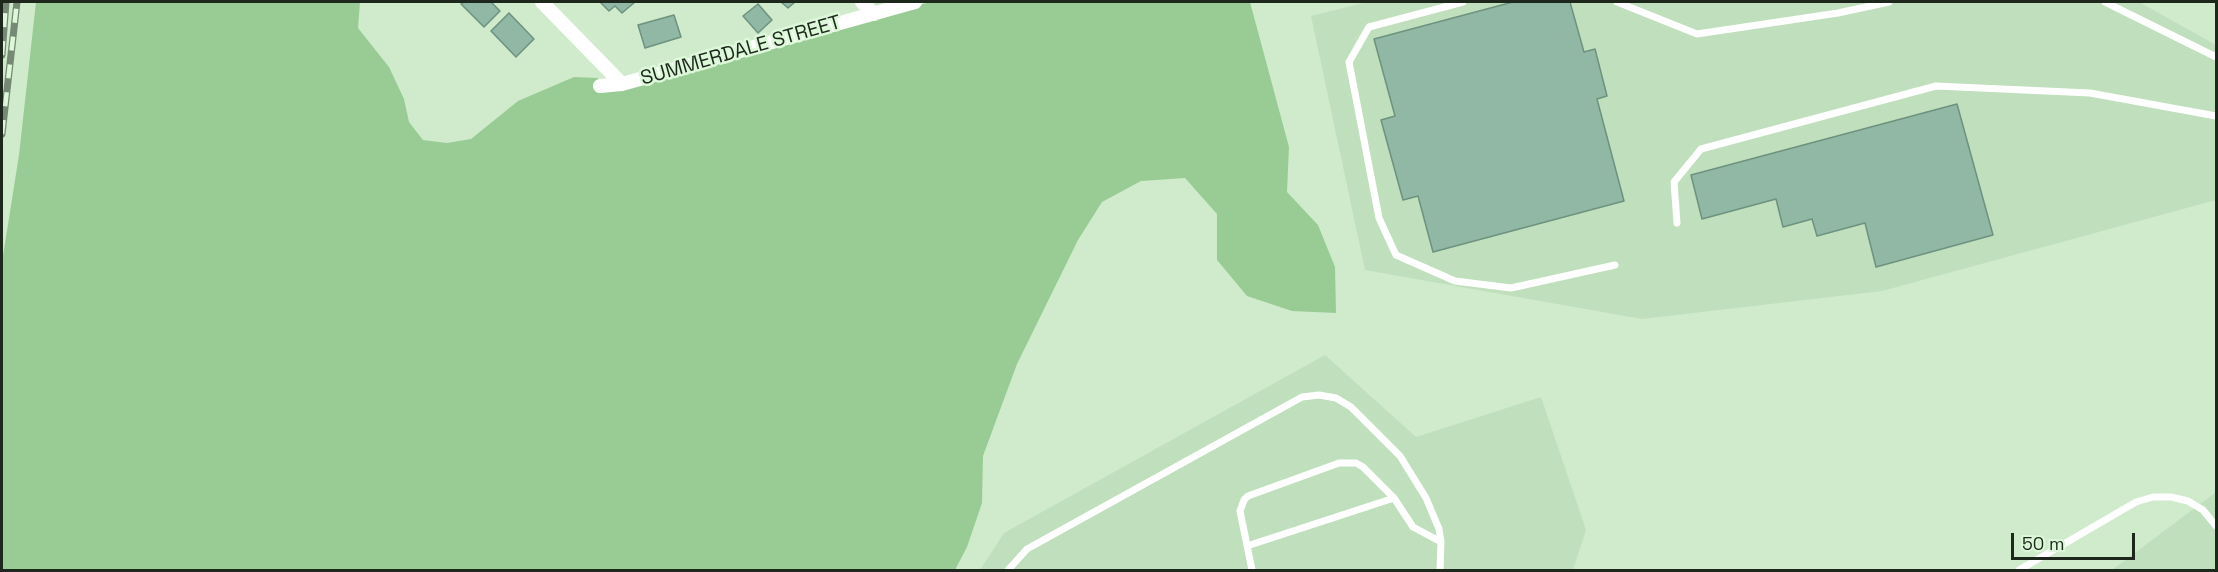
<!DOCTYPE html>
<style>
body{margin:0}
#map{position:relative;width:2218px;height:572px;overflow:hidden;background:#cfebcc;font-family:"Space Grotesk",sans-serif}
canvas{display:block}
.frame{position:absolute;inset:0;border:3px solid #1d271c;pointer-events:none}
.scale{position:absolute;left:2011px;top:533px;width:124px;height:27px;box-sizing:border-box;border:3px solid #1d271c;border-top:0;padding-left:8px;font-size:18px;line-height:21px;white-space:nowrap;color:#1d271c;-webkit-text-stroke:4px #dcf8d9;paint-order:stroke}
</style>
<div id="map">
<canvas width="2218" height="572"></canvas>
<div class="frame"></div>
<div class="scale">50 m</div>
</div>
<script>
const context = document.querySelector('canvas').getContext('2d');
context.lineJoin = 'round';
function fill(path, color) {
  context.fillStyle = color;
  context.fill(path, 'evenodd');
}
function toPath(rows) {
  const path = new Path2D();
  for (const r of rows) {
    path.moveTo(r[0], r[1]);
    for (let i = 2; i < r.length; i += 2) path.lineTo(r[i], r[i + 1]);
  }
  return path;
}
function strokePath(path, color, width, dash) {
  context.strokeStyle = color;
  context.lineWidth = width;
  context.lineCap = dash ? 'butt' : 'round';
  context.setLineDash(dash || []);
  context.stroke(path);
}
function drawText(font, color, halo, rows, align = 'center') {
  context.font = font + ' "Space Grotesk",sans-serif';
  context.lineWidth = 5;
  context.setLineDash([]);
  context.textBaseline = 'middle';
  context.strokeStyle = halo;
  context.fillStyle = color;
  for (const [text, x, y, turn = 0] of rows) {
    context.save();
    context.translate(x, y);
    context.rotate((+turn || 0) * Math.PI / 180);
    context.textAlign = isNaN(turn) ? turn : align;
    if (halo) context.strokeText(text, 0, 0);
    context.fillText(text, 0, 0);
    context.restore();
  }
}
fill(toPath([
 [1367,2,2139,2,2216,45,2216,200,1882,291,1642,319,1365,270,1311,16],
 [1325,355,1416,437,1541,397,1586,530,1573,570,980,570,1004,533],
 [2216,492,2216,570,2112,570]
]), '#c0dfbc');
fill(toPath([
 [36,2,360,2,358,28,389,67,404,99,409,122,423,140,447,143,471,139,518,101,574,77,597,78,616,91,930,2,1250,2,1289,147,1287,192,1318,225,1335,267,1336,313,1292,311,1247,296,1217,260,1217,214,1185,178,1141,181,1102,202,1078,240,1017,364,983,456,982,503,967,547,955,570,2,570,2,262,19,155]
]), '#99cc94');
const building = toPath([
 [464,2,491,2,500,11,484,27,461,4,464,2],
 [600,2,635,2,622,13,615,6,609,11,600,2],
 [781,2,795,2,788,8,781,2],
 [1513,2,1570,2,1584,52,1595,49,1607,96,1597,99,1624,201,1433,252,1418,196,1403,200,1381,120,1395,116,1374,39,1513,2],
 [758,4,772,20,758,33,743,16,758,4],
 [509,13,534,39,516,57,491,31,509,13],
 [674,15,681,37,645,48,638,25,674,15],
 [1957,104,1993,235,1876,267,1865,223,1817,236,1812,219,1783,227,1776,199,1702,219,1691,175,1957,104]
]);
fill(building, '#91b8a4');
strokePath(building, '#6d927f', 1.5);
strokePath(toPath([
 [1463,2,1369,27,1349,62,1379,218,1396,255,1455,281,1511,288,1615,265],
 [1617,2,1697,34,1838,13,1889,2],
 [2105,2,2216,57],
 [1677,223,1674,182,1701,149,1936,86,2090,93,2216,116],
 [1247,546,1394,498],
 [1008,570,1027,549,1302,397,1319,395,1336,398,1351,407,1400,456,1426,498,1439,529,1441,542,1440,570],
 [1252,570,1240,511,1244,500,1248,496,1339,463,1356,463,1363,467,1394,498,1413,527,1441,542],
 [2019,570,2136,502,2153,497,2171,497,2188,501,2203,510,2216,526]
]), '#fff', 7);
strokePath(toPath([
 [542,2,622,84],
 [862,2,874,14],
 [600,86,622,84,915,2]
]), '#fff', 14);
const rail = toPath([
 [2,55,6,2],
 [2,134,17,2]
]);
strokePath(rail, '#768974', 7);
strokePath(rail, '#dcf8d9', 4.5, [14]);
drawText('20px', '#1d271c', '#dcf8d9', [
 ["SUMMERDALE STREET",741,51,-16]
]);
</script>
